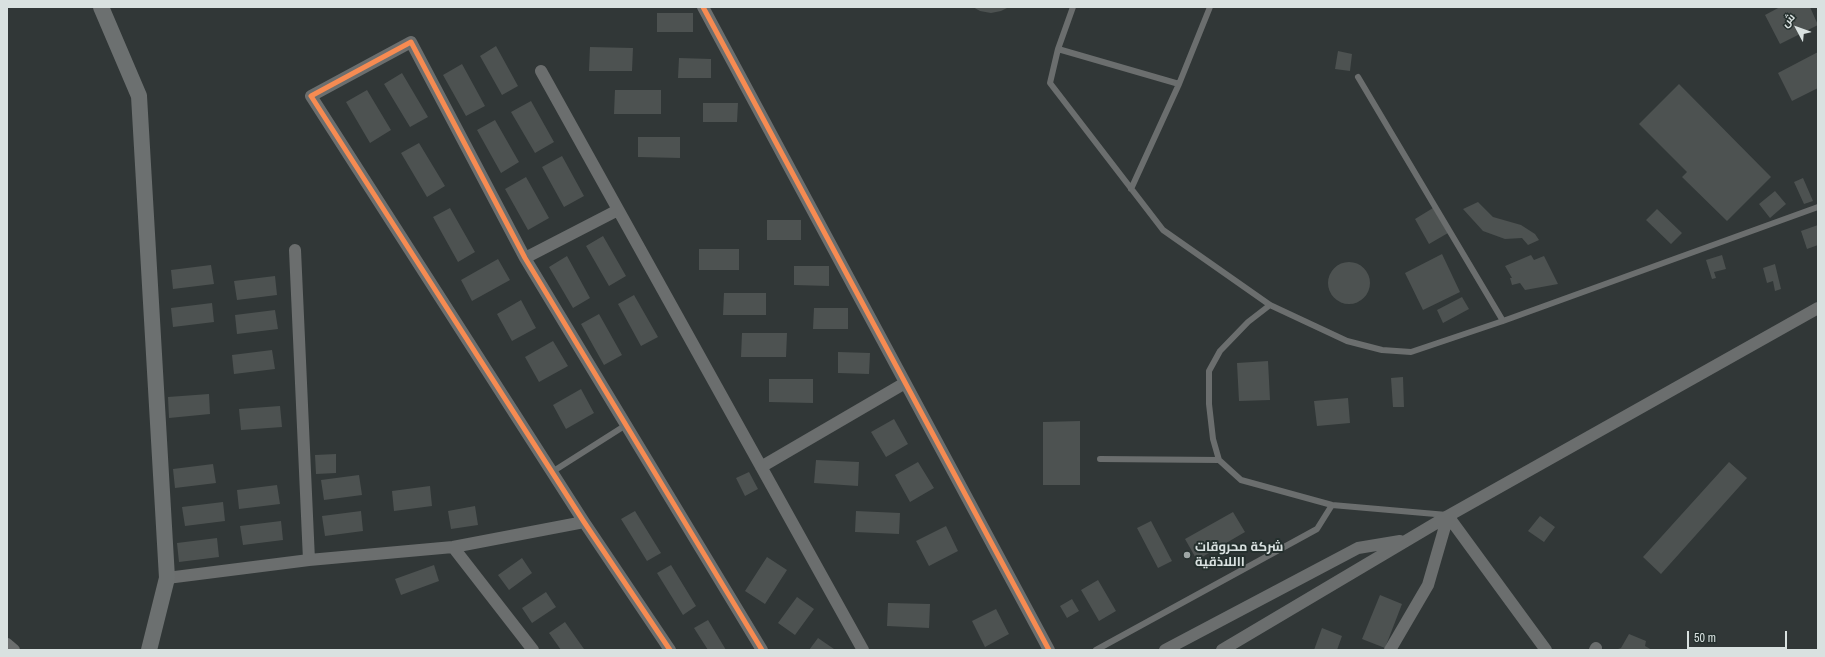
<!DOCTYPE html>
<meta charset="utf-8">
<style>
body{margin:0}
#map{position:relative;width:1825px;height:657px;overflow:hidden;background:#313737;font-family:"Archivo Narrow",Cairo,sans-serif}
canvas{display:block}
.frame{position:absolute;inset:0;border:8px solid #d9e1e0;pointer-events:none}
.north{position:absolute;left:1777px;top:8px;width:40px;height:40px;-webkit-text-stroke:3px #25302e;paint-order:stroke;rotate:311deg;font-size:11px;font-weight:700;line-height:16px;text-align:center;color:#d9e1e0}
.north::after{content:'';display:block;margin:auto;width:14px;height:18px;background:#d9e1e0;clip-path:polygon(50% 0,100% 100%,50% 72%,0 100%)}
.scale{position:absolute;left:1687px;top:631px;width:100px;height:18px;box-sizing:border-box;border:2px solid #d9e1e0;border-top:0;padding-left:5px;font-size:12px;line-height:14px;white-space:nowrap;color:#d9e1e0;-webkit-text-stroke:3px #25302e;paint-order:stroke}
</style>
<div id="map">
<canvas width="1825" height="657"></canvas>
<div class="frame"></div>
<div class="north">ش</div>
<div class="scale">50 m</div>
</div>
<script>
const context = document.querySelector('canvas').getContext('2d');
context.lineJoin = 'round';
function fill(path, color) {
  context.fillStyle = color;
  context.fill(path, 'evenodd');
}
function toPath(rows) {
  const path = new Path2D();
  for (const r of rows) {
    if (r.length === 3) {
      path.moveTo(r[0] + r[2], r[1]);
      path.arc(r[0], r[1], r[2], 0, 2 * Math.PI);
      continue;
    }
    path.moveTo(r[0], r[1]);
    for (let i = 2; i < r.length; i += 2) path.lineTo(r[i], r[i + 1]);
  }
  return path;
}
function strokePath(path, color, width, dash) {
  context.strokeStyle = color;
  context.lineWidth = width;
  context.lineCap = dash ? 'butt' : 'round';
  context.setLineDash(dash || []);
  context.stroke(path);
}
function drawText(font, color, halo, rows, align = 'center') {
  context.font = font + ' "Archivo Narrow",Cairo,sans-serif';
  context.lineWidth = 4;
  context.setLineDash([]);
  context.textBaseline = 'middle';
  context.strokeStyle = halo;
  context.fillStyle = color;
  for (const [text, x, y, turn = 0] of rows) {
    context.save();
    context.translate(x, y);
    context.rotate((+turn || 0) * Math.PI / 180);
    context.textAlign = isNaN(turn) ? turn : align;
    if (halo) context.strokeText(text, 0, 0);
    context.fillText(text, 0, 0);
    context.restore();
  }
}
fill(toPath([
 [973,7,1009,7,1001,11,991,13,980,11],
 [1780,7,1810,7,1818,25,1780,44,1765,15],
 [657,13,693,13,693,32,657,32],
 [496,46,518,86,502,95,480,56],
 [590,47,633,48,632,71,589,71],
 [1338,51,1352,54,1350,71,1335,69],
 [1818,52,1818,88,1792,101,1778,73],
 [679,58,711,59,711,78,678,78],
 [462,64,485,106,466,116,443,75],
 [402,73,428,117,410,127,384,84],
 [1679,84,1771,177,1727,221,1682,177,1687,172,1639,124],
 [367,90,391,130,370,143,346,102],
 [615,90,661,90,661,114,614,114],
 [531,101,554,142,535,153,511,112],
 [703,103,738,103,737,122,703,122],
 [495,120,519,162,501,173,477,130],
 [638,137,680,137,680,158,638,157],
 [419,143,445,186,427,197,401,153],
 [562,156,584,196,564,207,542,167],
 [526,177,549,218,528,230,505,189],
 [1803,178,1813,201,1804,204,1794,182],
 [1775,191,1786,204,1770,218,1759,204],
 [1478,202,1493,217,1521,225,1535,234,1539,240,1528,245,1522,238,1505,239,1483,231,1463,209],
 [450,208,475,252,458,262,433,217],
 [1433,208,1448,233,1429,244,1415,219],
 [1657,209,1682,233,1671,244,1646,220],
 [767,220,801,220,801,240,767,240],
 [1818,225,1818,245,1807,249,1801,231],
 [603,236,626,276,609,286,586,246],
 [699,249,739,249,739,270,699,270],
 [1442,254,1460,292,1423,310,1405,273],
 [1531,255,1534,260,1544,256,1558,284,1525,290,1520,283,1512,285,1510,278,1512,278,1505,266],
 [1722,255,1726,269,1714,272,1716,278,1712,279,1706,260],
 [567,256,590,298,573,308,549,267],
 [498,259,510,280,472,301,461,280],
 [1349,283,21],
 [1775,264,1781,289,1775,291,1773,281,1767,283,1763,268],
 [211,265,214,284,173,289,171,270],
 [794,266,829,266,829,286,794,285],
 [275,276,277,295,237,300,234,281],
 [724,293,766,293,766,315,723,315],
 [634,295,658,337,641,346,618,304],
 [1462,297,1469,309,1443,323,1437,310],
 [521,300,536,328,512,341,497,314],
 [212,303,214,322,173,327,171,308],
 [814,308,848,308,848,329,813,329],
 [275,310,278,329,237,334,235,315],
 [599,314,622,355,604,365,581,324],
 [742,333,787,333,786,357,741,357],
 [553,341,568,366,539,382,525,357],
 [272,350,275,369,234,374,232,355],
 [838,352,870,353,869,374,838,373],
 [1268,361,1270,400,1239,401,1237,363],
 [1403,377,1404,407,1393,407,1391,378],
 [769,379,813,379,813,403,769,402],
 [581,389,594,413,566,429,553,405],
 [209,394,210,414,169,418,168,397],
 [1348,398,1350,423,1317,426,1314,401],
 [280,406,282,427,241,430,239,409],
 [894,419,908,444,886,457,871,432],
 [1080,421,1080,485,1043,485,1043,422],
 [336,454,336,473,316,474,315,455],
 [816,460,859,462,858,486,814,483],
 [918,462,934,488,910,502,895,475],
 [1729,462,1747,478,1661,574,1643,557],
 [213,464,216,483,175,488,173,469],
 [749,472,758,489,745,496,736,478],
 [359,475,362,495,324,500,321,480],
 [277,485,280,504,239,509,237,490],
 [430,486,432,506,394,511,392,491],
 [223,502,225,521,185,526,182,507],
 [475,506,478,525,451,529,448,511],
 [361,511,363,531,325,536,322,516],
 [635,511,661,553,647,561,621,519],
 [856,511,900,513,899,534,855,532],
 [1233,512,1245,532,1197,560,1185,539],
 [1540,516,1555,527,1544,542,1528,531],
 [281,521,283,540,243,545,240,526],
 [1151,521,1172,561,1158,568,1137,528],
 [946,526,958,551,929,566,916,541],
 [217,538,219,557,179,562,177,543],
 [767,557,787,570,765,604,745,591],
 [522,558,532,573,509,590,498,575],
 [434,565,439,581,401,595,395,579],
 [671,565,696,606,683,615,657,573],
 [1098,580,1116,611,1099,621,1081,590],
 [546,592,556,607,532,623,522,608],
 [1380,595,1402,604,1385,648,1362,639],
 [797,597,814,609,795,635,778,623],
 [1072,599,1079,611,1067,618,1060,606],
 [888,603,930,604,929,628,887,626],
 [996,609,1009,634,985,647,972,621],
 [708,620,726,650,708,650,694,628],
 [565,622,584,649,583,650,561,650,549,633],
 [1322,628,1342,636,1337,650,1314,650],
 [1629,634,1646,641,1645,646,1652,650,1615,650,1621,648],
 [818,638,834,649,833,650,809,650]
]), '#4d5251');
strokePath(toPath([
 [1073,7,1058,49,1050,83,1163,230,1270,305,1347,341,1382,350,1411,352,1503,321,1818,207],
 [1058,49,1179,84],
 [1358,77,1503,321],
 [1131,189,1179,84,1210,7],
 [1270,305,1248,322,1220,351,1209,371,1209,404,1213,439,1219,460,1241,480,1332,505,1447,515],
 [1100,459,1219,460],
 [552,472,626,425],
 [1096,650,1317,529,1332,505]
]), '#6b6e6e', 6);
strokePath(toPath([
 [703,7,1049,650],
 [541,71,863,650],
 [295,250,309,560],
 [525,258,618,210],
 [761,467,905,383],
 [453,547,533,650],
 [167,578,309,560,453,547,584,522],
 [7,644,14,650],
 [670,650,584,522,311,96,411,42,525,258,762,650],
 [1165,650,1358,548,1400,541],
 [1222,650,1448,516,1546,650],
 [1390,650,1428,585,1448,516,1818,308],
 [1595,650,1596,648]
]), '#6b6e6e', 12);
strokePath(toPath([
 [101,7,139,96,167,578,149,650]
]), '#6c7070', 16);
strokePath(toPath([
 [703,7,1049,650],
 [670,650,584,522,311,96,411,42,525,258,762,650]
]), '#f68b52', 5);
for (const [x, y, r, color] of [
 [1187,555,4,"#9ea6a5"]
]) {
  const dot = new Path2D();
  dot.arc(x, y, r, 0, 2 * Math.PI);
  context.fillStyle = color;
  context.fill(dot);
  strokePath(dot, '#25302e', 1.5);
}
drawText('bold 13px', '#d9e1e0', '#25302e', [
 ["شركة محروقات",1195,548],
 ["االلاذقية",1195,563]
], 'left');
</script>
